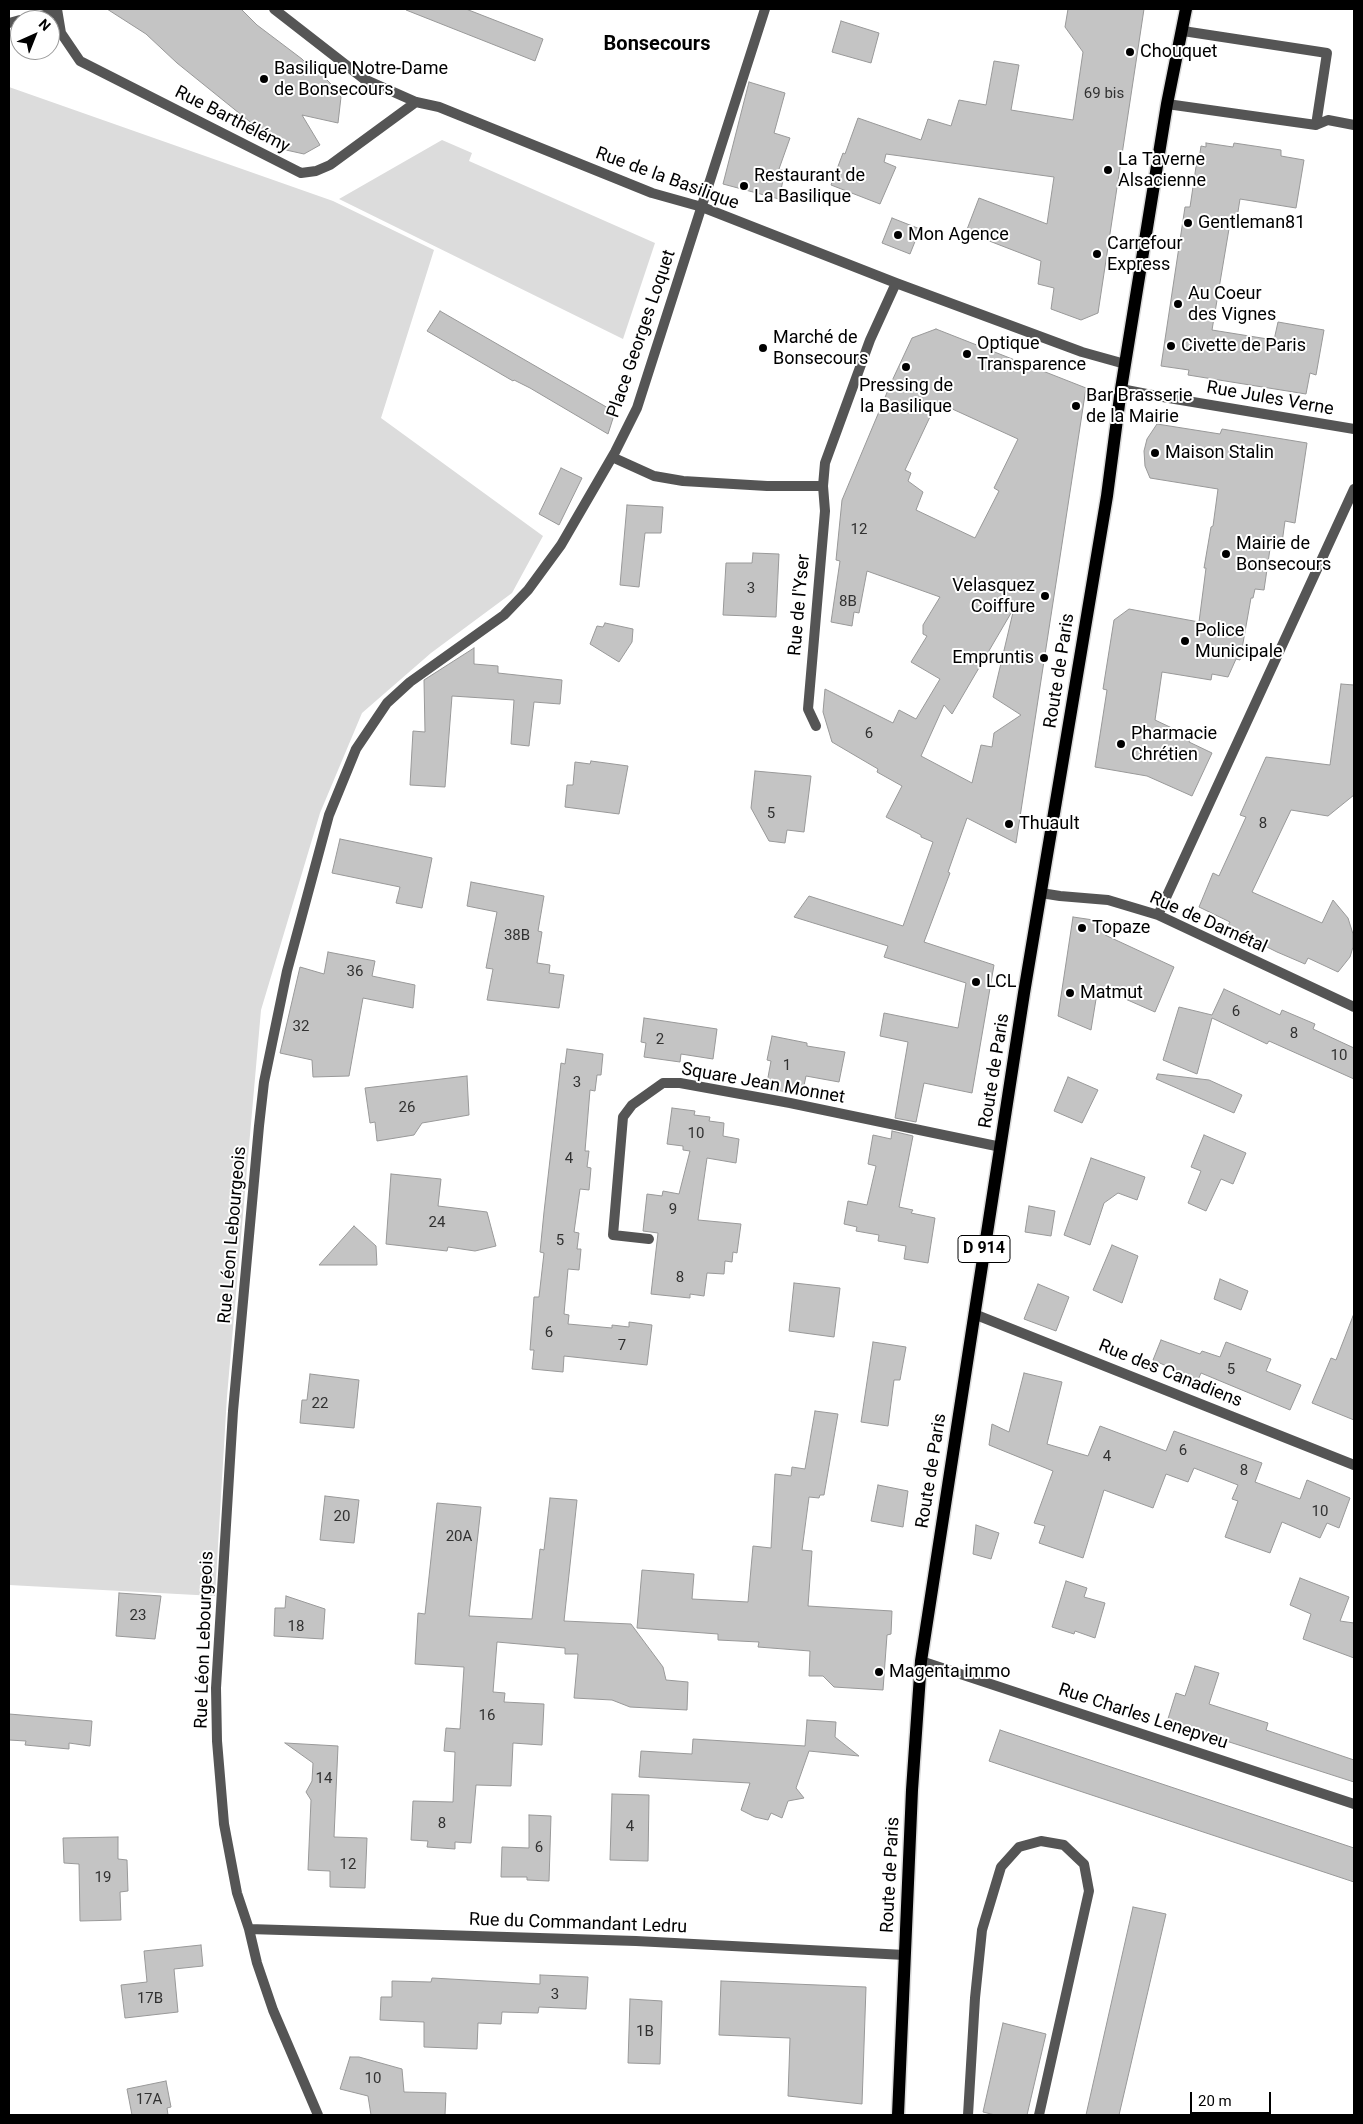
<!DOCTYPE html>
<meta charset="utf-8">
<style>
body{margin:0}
#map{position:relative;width:1363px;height:2124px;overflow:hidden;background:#fff;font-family:Roboto,sans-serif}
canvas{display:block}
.frame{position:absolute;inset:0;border:10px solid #000;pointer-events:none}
.north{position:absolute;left:10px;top:10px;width:50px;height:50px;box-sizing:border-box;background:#fff;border:1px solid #999;border-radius:50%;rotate:44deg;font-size:14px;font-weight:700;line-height:20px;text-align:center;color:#000}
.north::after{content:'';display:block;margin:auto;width:18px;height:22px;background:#000;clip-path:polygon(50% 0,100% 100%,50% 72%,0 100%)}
.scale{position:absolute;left:1190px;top:2092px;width:81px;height:22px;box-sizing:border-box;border:2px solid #000;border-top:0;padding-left:6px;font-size:15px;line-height:18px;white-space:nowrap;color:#000;-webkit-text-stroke:4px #fff;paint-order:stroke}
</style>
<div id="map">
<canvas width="1363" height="2124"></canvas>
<div class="frame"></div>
<div class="north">N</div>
<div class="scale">20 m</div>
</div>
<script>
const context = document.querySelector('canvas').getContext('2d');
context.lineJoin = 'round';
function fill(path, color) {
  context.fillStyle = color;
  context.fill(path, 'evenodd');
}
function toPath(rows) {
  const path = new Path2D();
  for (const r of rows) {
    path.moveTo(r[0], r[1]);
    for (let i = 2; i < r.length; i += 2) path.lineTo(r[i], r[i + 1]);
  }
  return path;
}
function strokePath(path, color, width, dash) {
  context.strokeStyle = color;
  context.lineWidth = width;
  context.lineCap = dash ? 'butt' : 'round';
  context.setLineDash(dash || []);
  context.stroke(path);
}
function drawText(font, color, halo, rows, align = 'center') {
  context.font = font + ' Roboto,sans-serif';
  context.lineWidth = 4;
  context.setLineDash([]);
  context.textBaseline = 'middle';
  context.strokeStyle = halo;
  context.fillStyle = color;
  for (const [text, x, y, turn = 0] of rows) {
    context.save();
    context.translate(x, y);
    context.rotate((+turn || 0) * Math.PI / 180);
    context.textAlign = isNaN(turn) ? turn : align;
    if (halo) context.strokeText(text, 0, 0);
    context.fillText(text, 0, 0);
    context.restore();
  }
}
fill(toPath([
 [9,87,333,201,434,250,381,418,543,536,512,593,431,653,362,713,320,813,261,1010,227,1396,215,1596,9,1585],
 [442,140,472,153,469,161,655,243,623,339,339,199]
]), '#dcdcdc');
const building = toPath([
 [107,9,241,9,257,25,302,59,315,72,321,74,336,89,341,97,338,123,302,115,320,145,304,154,286,150,286,141,265,141,265,134,177,63,146,34,107,9],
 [406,9,466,9,543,39,535,61,406,10,406,9],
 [1068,9,1144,9,1098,313,1081,320,1051,309,1054,288,1038,284,1041,261,966,232,979,198,1047,224,1054,177,886,154,884,162,896,167,880,204,831,185,843,153,845,154,858,118,921,140,928,119,951,126,959,100,986,105,994,61,1019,65,1011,110,1073,120,1083,52,1065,27,1068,9],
 [841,21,879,33,871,63,832,52,841,21],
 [749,82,785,93,774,133,790,138,779,169,785,171,779,199,723,184,749,82],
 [1206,143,1233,147,1234,143,1281,150,1281,156,1304,160,1296,208,1240,199,1237,218,1231,217,1212,330,1274,340,1278,322,1324,330,1316,375,1310,373,1306,394,1188,375,1189,370,1161,366,1185,207,1190,207,1197,160,1199,160,1201,146,1206,147,1206,143],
 [892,218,920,229,910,254,882,243,892,218],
 [440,311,615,412,608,434,530,388,514,380,513,381,427,331,440,311],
 [936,329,1086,388,1016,843,967,818,948,872,950,873,924,942,994,965,972,1093,924,1083,916,1122,895,1118,908,1042,880,1036,884,1013,958,1028,966,983,884,957,888,946,794,917,809,896,903,926,933,842,921,837,921,835,886,817,902,786,877,772,878,769,832,742,823,712,825,689,893,723,899,710,916,719,940,679,911,662,927,636,923,634,923,625,940,597,867,571,859,613,854,612,852,626,831,622,840,561,836,560,842,500,891,383,912,338,936,329],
 [937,402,1018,439,994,488,999,491,975,538,916,510,923,492,908,481,911,473,905,470,937,402],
 [1014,608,993,697,1021,715,994,733,992,747,981,745,972,783,921,756,944,705,952,714,1014,608],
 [1157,424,1220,434,1222,429,1307,443,1295,523,1285,521,1282,543,1271,542,1264,590,1255,589,1253,598,1251,598,1240,660,1236,659,1228,677,1212,674,1211,680,1162,672,1155,720,1191,737,1189,742,1212,753,1192,796,1147,776,1095,767,1107,690,1103,689,1114,620,1129,609,1199,622,1206,568,1204,568,1211,527,1213,526,1218,489,1150,478,1145,466,1144,451,1147,439,1157,424],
 [561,468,582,478,559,525,539,514,561,468],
 [627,505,663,507,661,533,645,533,639,587,620,585,627,505],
 [753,553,779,554,776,617,723,615,726,563,752,563,753,553],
 [605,623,633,629,632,642,619,662,590,644,597,626,603,627,605,623],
 [474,648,474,664,498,666,498,673,562,680,560,704,534,702,529,746,511,744,514,700,452,696,445,787,410,785,413,731,425,732,424,680,474,648],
 [1341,684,1354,685,1354,795,1328,816,1291,810,1252,892,1322,923,1333,900,1348,918,1353,934,1353,947,1350,957,1338,972,1308,958,1305,964,1277,952,1227,927,1230,922,1199,907,1213,873,1219,876,1246,817,1240,815,1266,757,1330,765,1341,684],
 [591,761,628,766,619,814,565,807,567,785,573,785,575,762,590,764,591,761],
 [755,771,811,776,804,832,787,830,785,843,769,841,751,808,755,771],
 [340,839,432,858,422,908,396,903,400,887,332,873,340,839],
 [471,882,544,896,538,931,542,932,537,963,550,965,549,973,564,975,559,1008,487,1000,493,969,486,968,497,912,467,906,471,882],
 [1073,917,1107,922,1105,935,1174,967,1155,1012,1098,987,1091,1030,1058,1016,1073,917],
 [328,952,375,961,372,976,415,985,413,1008,363,998,349,1076,313,1077,312,1060,280,1053,300,967,324,974,328,952],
 [1224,989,1280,1015,1282,1010,1315,1024,1313,1029,1354,1048,1354,1079,1269,1041,1267,1044,1212,1018,1197,1074,1163,1060,1179,1007,1212,1015,1224,989],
 [644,1018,717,1029,713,1059,681,1054,680,1062,644,1057,646,1043,641,1042,644,1018],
 [772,1036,807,1043,807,1046,845,1052,839,1082,806,1076,802,1095,766,1088,771,1061,767,1060,772,1036],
 [567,1049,603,1054,601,1075,597,1075,595,1091,590,1090,585,1151,589,1151,587,1167,591,1168,589,1190,580,1189,574,1232,579,1233,577,1249,581,1249,579,1270,568,1269,564,1314,569,1315,568,1324,612,1328,612,1325,629,1327,629,1322,652,1325,647,1365,564,1356,563,1372,532,1369,534,1350,530,1350,534,1297,539,1297,544,1253,540,1252,544,1212,561,1063,565,1064,567,1049],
 [1158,1074,1209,1080,1242,1095,1234,1113,1156,1079,1158,1074],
 [467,1076,469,1115,422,1123,414,1135,377,1141,375,1122,370,1123,365,1088,467,1076],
 [1068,1077,1098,1090,1082,1123,1054,1111,1068,1077],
 [672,1108,695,1111,694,1115,710,1117,709,1121,724,1123,723,1136,739,1139,736,1163,707,1158,698,1220,741,1224,737,1253,733,1252,732,1262,725,1261,724,1274,707,1273,704,1296,690,1294,690,1298,651,1294,658,1233,643,1231,647,1194,662,1196,663,1191,679,1194,690,1151,683,1150,683,1146,667,1144,672,1108],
 [892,1131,913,1136,899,1207,913,1210,911,1213,935,1218,928,1263,904,1259,906,1246,878,1241,879,1235,856,1231,857,1227,844,1224,848,1201,867,1205,876,1166,868,1164,873,1135,891,1139,892,1131],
 [1204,1135,1246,1153,1233,1184,1221,1179,1206,1211,1188,1203,1201,1171,1191,1167,1204,1135],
 [1091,1158,1145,1177,1137,1200,1118,1193,1104,1203,1090,1245,1064,1235,1091,1158],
 [391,1174,441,1179,438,1206,487,1212,496,1246,475,1251,448,1247,447,1251,386,1244,391,1174],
 [1029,1206,1055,1211,1051,1236,1025,1232,1029,1206],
 [354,1226,376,1246,377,1265,319,1265,354,1226],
 [1112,1245,1138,1256,1122,1303,1093,1290,1112,1245],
 [1220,1279,1248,1291,1241,1310,1214,1299,1220,1279],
 [794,1283,840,1288,834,1337,789,1331,794,1283],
 [1038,1284,1069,1297,1056,1331,1024,1319,1038,1284],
 [1353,1316,1354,1316,1354,1420,1312,1403,1331,1358,1336,1360,1353,1316],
 [1161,1340,1200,1354,1202,1351,1220,1357,1226,1342,1271,1359,1266,1371,1301,1385,1290,1410,1201,1373,1198,1380,1153,1360,1161,1340],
 [873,1342,906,1347,900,1380,894,1380,888,1426,861,1422,873,1342],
 [1024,1373,1062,1382,1047,1444,1088,1456,1100,1426,1166,1451,1174,1431,1262,1463,1255,1482,1300,1499,1307,1480,1350,1498,1339,1528,1327,1523,1320,1538,1282,1522,1270,1553,1225,1537,1238,1501,1232,1499,1238,1485,1194,1468,1188,1482,1166,1474,1153,1508,1104,1490,1083,1558,1039,1543,1045,1526,1034,1523,1053,1471,989,1445,992,1424,1009,1432,1024,1373],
 [310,1374,359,1380,354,1428,300,1423,302,1400,307,1400,310,1374],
 [815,1411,838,1414,824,1495,820,1495,819,1498,809,1497,802,1550,812,1551,808,1606,892,1611,891,1634,887,1635,883,1690,834,1687,823,1676,809,1676,810,1651,758,1647,759,1642,718,1640,718,1634,637,1628,642,1570,694,1574,692,1599,748,1602,753,1546,771,1548,775,1474,791,1476,792,1467,805,1469,815,1411],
 [878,1485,908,1491,903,1527,871,1521,878,1485],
 [325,1496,359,1500,354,1543,320,1540,325,1496],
 [550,1498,577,1500,564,1621,631,1624,663,1667,666,1680,688,1682,687,1710,630,1707,612,1700,574,1698,578,1654,565,1654,565,1648,497,1642,493,1692,505,1693,504,1702,544,1704,542,1745,513,1743,511,1786,476,1785,471,1843,455,1842,455,1849,427,1847,428,1841,411,1840,413,1801,453,1802,455,1752,444,1751,446,1728,460,1729,464,1667,415,1664,418,1613,425,1614,437,1503,481,1507,469,1616,532,1619,540,1549,544,1550,550,1498],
 [976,1525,999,1533,991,1559,973,1554,976,1525],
 [1300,1578,1349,1597,1340,1621,1354,1623,1354,1658,1303,1639,1311,1614,1290,1605,1300,1578],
 [1066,1581,1087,1588,1084,1597,1105,1603,1095,1638,1075,1631,1074,1634,1052,1627,1066,1581],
 [119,1593,161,1596,155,1639,116,1636,119,1593],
 [286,1596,325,1609,323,1639,274,1636,275,1608,285,1608,286,1596],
 [1195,1666,1219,1673,1209,1704,1268,1723,1266,1730,1354,1760,1354,1782,1167,1722,1176,1693,1185,1696,1195,1666],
 [9,1714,92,1721,90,1746,69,1743,69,1749,25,1745,26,1741,9,1740,9,1714],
 [807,1720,836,1722,835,1737,859,1756,809,1751,796,1788,804,1798,788,1801,782,1818,771,1813,768,1820,755,1817,741,1810,750,1783,639,1777,641,1751,692,1754,693,1739,805,1746,807,1720],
 [1000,1730,1354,1848,1354,1882,989,1761,1000,1730],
 [285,1743,338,1746,334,1837,367,1838,365,1888,330,1887,330,1871,308,1870,311,1800,306,1792,312,1781,313,1763,285,1743],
 [612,1794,649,1795,648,1861,610,1860,612,1794],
 [529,1815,551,1816,549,1881,527,1880,527,1877,501,1877,502,1847,529,1848,529,1815],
 [118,1837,118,1859,127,1860,128,1891,120,1892,121,1920,80,1921,79,1864,64,1863,63,1838,118,1837],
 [1133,1907,1166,1914,1119,2115,1086,2115,1133,1907],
 [201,1945,203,1966,174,1969,178,2012,125,2018,121,1985,147,1982,144,1951,201,1945],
 [540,1975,588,1977,586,2009,539,2007,538,2013,502,2012,501,2024,478,2023,477,2049,424,2047,424,2022,380,2020,381,1997,392,1997,392,1981,431,1982,432,1978,540,1984,540,1975],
 [721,1981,866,1987,862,2104,788,2096,790,2038,719,2035,721,1981],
 [630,1999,662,2001,660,2064,628,2063,630,1999],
 [1003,2023,1046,2034,1027,2115,995,2115,983,2112,1003,2023],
 [350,2057,359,2057,402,2069,404,2092,446,2093,445,2115,371,2115,368,2096,340,2089,350,2057],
 [166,2081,171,2107,167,2108,168,2115,132,2115,127,2089,166,2081]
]);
fill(building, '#c4c4c4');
strokePath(building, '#999', 1);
const primary = toPath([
 [898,2115,912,1790,921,1661,1024,993,1107,496,1121,389,1167,104,1186,9]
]);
strokePath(primary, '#dbdbdb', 15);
strokePath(toPath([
 [57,9,61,33,80,61,301,173,316,171,330,165,416,102],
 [274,9,364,79,416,102,439,107,652,193,702,207,896,283,1082,352,1125,364],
 [22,20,57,12],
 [9,23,20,20],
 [1183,31,1327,53,1316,125],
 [1167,104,1316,125],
 [1316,125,1328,120,1354,125],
 [1121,389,1157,396,1354,429],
 [612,457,654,476,683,481,767,486,823,486,825,463,870,340,896,283],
 [816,726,808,709,825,511,823,486],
 [1041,893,1060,896,1108,900,1158,915,1354,1007],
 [1158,915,1354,489],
 [649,1239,613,1235,623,1117,632,1105,663,1083,680,1083,790,1103,1001,1147],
 [974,1314,1354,1465],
 [921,1661,1354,1804],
 [249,1929,636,1941,905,1955],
 [318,2115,273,2010,257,1963,249,1929,237,1893,224,1824,217,1741,216,1688,233,1411,259,1126,264,1082,287,971,329,815,356,749,387,703,410,682,504,615,528,590,561,545,615,452,637,408,765,9],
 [968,2115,975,1998,982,1930,1001,1867,1019,1847,1041,1841,1064,1845,1084,1864,1089,1891,1039,2115]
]), '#555', 10);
strokePath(primary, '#000', 12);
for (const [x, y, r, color] of [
 [1130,52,5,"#000"],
 [264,79,5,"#000"],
 [1108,170,5,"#000"],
 [744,186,5,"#000"],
 [1188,223,5,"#000"],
 [898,235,5,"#000"],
 [1097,254,5,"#000"],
 [1178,304,5,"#000"],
 [1171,346,5,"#000"],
 [763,348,5,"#000"],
 [967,354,5,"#000"],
 [906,367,5,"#000"],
 [1076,406,5,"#000"],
 [1155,453,5,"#000"],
 [1226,554,5,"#000"],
 [1045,596,5,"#000"],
 [1185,641,5,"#000"],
 [1044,658,5,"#000"],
 [1121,744,5,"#000"],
 [1009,824,5,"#000"],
 [1082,928,5,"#000"],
 [976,982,5,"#000"],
 [1070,993,5,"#000"],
 [879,1672,5,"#000"]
]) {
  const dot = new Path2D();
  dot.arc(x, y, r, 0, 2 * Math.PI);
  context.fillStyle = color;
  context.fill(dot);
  strokePath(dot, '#fff', 2);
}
drawText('15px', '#313131', null, [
 ["69 bis",1104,94],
 ["12",859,530],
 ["3",751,589],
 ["8B",848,602],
 ["6",869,734],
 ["5",771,814],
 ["8",1263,824],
 ["38B",517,936],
 ["36",355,972],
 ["6",1236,1012],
 ["32",301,1027],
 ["8",1294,1034],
 ["2",660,1040],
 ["10",1339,1056],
 ["1",787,1066],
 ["3",577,1083],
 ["26",407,1108],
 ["10",696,1134],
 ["4",569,1159],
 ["9",673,1210],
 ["24",437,1223],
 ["5",560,1241],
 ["8",680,1278],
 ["6",549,1333],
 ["7",622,1346],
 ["5",1231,1370],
 ["22",320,1404],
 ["6",1183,1451],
 ["4",1107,1457],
 ["8",1244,1471],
 ["10",1320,1512],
 ["20",342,1517],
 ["20A",459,1537],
 ["23",138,1616],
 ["18",296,1627],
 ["16",487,1716],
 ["14",324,1779],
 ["8",442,1824],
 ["4",630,1827],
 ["6",539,1848],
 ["12",348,1865],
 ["19",103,1878],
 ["3",555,1995],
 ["17B",150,1999],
 ["1B",645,2032],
 ["10",373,2079],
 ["17A",149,2100]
]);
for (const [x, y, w] of [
 [984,1249,52]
]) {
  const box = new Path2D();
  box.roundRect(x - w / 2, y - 13.5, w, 27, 4);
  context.fillStyle = '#fff';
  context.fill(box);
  strokePath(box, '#000', 1);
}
drawText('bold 16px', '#000', null, [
 ["D 914",984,1249]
]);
drawText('18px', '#000', '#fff', [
 ["Chouquet",1140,52],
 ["Basilique Notre-Dame",274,69],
 ["de Bonsecours",274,90],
 ["La Taverne",1118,160],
 ["Alsacienne",1118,181],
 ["Restaurant de",754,176],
 ["La Basilique",754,197],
 ["Gentleman81",1198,223],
 ["Mon Agence",908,235],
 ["Carrefour",1107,244],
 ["Express",1107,265],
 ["Au Coeur",1188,294],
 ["des Vignes",1188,315],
 ["Marché de",773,338],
 ["Bonsecours",773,359],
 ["Optique",977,344],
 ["Transparence",977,365],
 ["Civette de Paris",1181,346],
 ["Pressing de",906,386,"center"],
 ["la Basilique",906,407,"center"],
 ["Bar Brasserie",1086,396],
 ["de la Mairie",1086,417],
 ["Maison Stalin",1165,453],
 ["Mairie de",1236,544],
 ["Bonsecours",1236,565],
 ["Velasquez",1035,586,"right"],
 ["Coiffure",1035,607,"right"],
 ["Police",1195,631],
 ["Municipale",1195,652],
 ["Empruntis",1034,658,"right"],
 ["Pharmacie",1131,734],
 ["Chrétien",1131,755],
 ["Thuault",1019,824],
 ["Topaze",1092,928],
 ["LCL",986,982],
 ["Matmut",1080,993],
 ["Magenta immo",889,1672]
], 'left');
drawText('18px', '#000', '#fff', [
 ["Rue Barthélémy",232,120,27],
 ["Rue de la Basilique",667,179,20],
 ["Place Georges Loquet",642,334,-71],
 ["Rue Jules Verne",1270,399,10],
 ["Rue de l'Yser",800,605,-85],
 ["Route de Paris",1060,671,-81],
 ["Rue de Darnétal",1208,923,24],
 ["Route de Paris",995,1071,-81],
 ["Square Jean Monnet",763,1084,10],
 ["Rue Léon Lebourgeois",233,1235,-85],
 ["Rue des Canadiens",1170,1374,22],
 ["Route de Paris",932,1471,-81],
 ["Rue Léon Lebourgeois",205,1640,-88],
 ["Rue Charles Lenepveu",1143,1717,18],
 ["Route de Paris",891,1875,-87],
 ["Rue du Commandant Ledru",578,1924,2]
]);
drawText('bold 20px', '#000', '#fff', [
 ["Bonsecours",657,45]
]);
</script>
